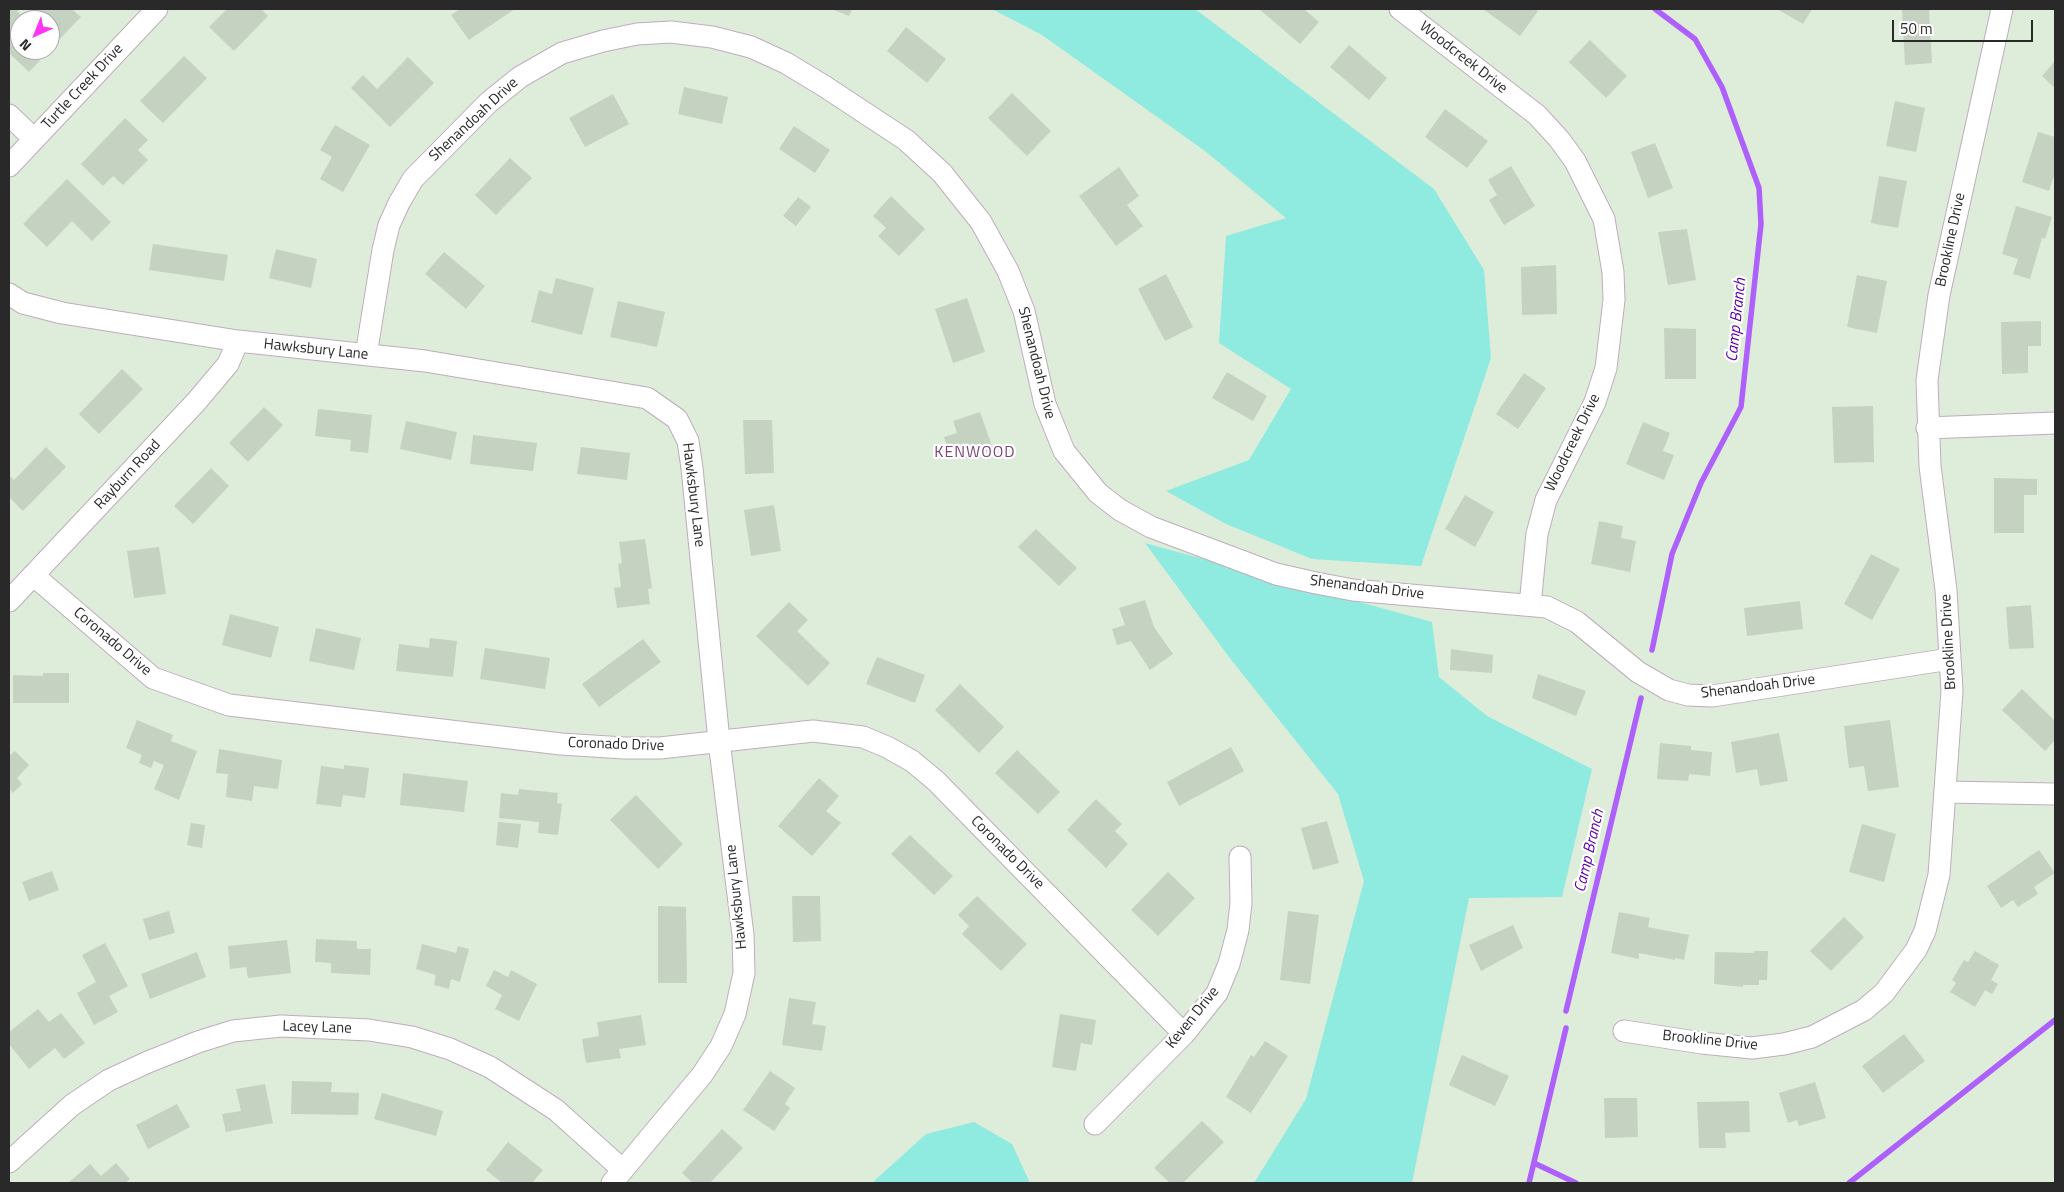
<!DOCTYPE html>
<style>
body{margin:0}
#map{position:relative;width:2064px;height:1192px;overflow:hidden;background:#ddedd9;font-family:"Titillium Web",sans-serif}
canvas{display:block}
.frame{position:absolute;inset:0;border:10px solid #292929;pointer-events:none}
.north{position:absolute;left:10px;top:10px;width:50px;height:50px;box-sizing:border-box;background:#fff;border:1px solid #a9a9a9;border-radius:50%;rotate:224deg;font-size:14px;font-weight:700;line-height:20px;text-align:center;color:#292929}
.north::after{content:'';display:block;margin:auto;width:18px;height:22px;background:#ff34f5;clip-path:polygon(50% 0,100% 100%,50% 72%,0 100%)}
.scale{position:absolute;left:1892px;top:20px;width:141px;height:22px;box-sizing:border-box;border:2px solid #292929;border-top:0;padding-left:6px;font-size:15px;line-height:18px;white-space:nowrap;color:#292929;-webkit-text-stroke:4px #fff;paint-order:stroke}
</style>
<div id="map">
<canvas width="2064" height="1192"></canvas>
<div class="frame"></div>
<div class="north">N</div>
<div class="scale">50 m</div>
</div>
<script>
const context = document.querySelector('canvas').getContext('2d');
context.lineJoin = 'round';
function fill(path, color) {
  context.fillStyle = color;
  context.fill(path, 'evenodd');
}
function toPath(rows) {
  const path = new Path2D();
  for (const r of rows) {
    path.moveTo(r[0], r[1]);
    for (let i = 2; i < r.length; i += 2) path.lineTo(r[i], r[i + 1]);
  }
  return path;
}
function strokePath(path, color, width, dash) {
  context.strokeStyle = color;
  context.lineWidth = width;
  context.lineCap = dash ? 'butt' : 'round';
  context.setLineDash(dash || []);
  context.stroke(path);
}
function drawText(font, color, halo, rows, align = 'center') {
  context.font = font + ' "Titillium Web",sans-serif';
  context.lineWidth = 4.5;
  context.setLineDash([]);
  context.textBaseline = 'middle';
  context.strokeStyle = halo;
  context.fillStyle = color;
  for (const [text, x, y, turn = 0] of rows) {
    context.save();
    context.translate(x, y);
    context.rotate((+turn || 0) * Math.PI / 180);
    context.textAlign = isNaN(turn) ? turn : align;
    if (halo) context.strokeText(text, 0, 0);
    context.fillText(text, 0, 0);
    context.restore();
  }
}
fill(toPath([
 [992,9,1195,9,1434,189,1484,270,1491,358,1421,566,1312,559,1226,524,1166,491,1249,460,1291,389,1219,343,1226,236,1286,218,1205,151,1042,35],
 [1145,543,1432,622,1439,677,1487,716,1592,769,1562,897,1469,898,1412,1183,1254,1183,1306,1099,1364,881,1338,794,1229,657],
 [974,1122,1012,1144,1030,1183,872,1183,926,1134]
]), '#8feae0');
strokePath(toPath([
 [1652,650,1672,554,1701,483,1741,407,1761,224,1759,188,1722,87,1695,39,1655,9],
 [1566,1011,1641,698],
 [1534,1163,1576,1183],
 [1529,1183,1566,1028],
 [1849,1183,2055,1020]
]), '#ae60fb', 5.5);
fill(toPath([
 [9,9,20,9,17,11,26,20,20,20,20,50,50,50,29,72,9,53],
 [41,9,72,9,81,17,50,49,50,20,31,20],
 [227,9,261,9,268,16,234,51,209,27],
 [460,9,515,9,469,40,451,15],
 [831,9,852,9,849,16],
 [1259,9,1304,9,1319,22,1300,44],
 [1483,9,1534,9,1538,11,1520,36],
 [1777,9,1812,9,1803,24],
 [1902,9,1929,9,1932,63,1905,65],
 [906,27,946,59,927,83,887,51],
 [1590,40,1627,76,1606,98,1569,62],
 [1349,45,1387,78,1369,100,1330,67],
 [184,56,207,78,163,123,140,101],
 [408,57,434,83,390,127,351,88,363,75,377,89],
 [2055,61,2055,88,2042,76],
 [684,87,728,97,722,124,678,114],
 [1012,93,1051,131,1027,156,988,118],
 [613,94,629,124,585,147,569,118],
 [1895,101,1925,108,1916,152,1886,146],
 [1445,109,1488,141,1467,168,1425,137],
 [125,118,148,140,138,150,148,160,123,185,113,176,103,186,81,164],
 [335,125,370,145,343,192,320,179,332,157,320,150],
 [794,126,830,150,815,173,779,149],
 [2038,132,2055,137,2055,173,2049,191,2022,182],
 [1655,143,1673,188,1648,198,1631,152],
 [510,158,532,178,496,215,475,195],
 [1511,166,1535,206,1504,225,1489,200,1497,195,1488,180],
 [1119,167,1139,196,1127,205,1143,226,1116,246,1079,196],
 [1879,176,1907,181,1898,228,1871,223],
 [67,179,111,222,92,241,72,221,47,247,23,224],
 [891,196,925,229,899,256,878,236,886,228,873,216],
 [798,197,811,207,796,226,783,216],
 [2016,206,2052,217,2045,239,2042,238,2030,279,2013,274,2018,259,2002,254],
 [1687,229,1696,280,1668,285,1658,232],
 [153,244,228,255,224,281,149,270],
 [276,249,317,259,311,288,269,278],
 [444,252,485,286,466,309,425,274],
 [1556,265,1557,314,1522,315,1521,267],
 [1166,274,1193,327,1165,341,1138,289],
 [1857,275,1887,281,1877,333,1847,327],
 [556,278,594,288,582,335,531,322,539,290,552,294],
 [967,298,985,352,953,363,935,309],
 [618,301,665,312,657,347,610,337],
 [2041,321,2041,346,2028,346,2028,373,2002,374,2001,322],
 [1664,328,1696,329,1696,379,1665,379],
 [122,369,143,389,99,434,79,414],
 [1227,372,1267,396,1253,421,1212,398],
 [1524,373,1546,388,1518,429,1496,414],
 [1873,406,1874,462,1834,463,1832,407],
 [264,407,283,425,248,462,229,443],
 [318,409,372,415,368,453,350,451,351,440,315,436],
 [980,412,993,449,965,459,962,450,950,454,944,437,957,433,953,421],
 [743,420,772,420,774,473,745,474],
 [406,421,457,432,451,460,400,449],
 [1643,422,1670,433,1663,451,1674,455,1664,480,1626,464],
 [473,435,537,443,533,471,470,464],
 [46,447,66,467,23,511,9,497,9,475,14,480],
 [581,447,630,453,627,480,577,474],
 [211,468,229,486,193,524,174,506],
 [1994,478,2037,479,2037,495,2024,495,2024,533,1994,533],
 [1465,495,1494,512,1475,547,1445,529],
 [774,505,781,551,751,556,744,510],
 [1599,521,1623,526,1621,538,1636,541,1630,572,1591,564],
 [1036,529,1077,568,1059,586,1018,547],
 [645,539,652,588,648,589,650,604,617,608,614,588,621,587,618,564,622,563,619,542],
 [159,547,166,594,134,598,127,551],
 [1871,554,1900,569,1872,620,1844,604],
 [1145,600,1154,627,1173,654,1150,670,1131,641,1117,645,1112,629,1125,625,1119,608],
 [1800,601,1803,629,1747,636,1744,608],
 [789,602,808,620,797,631,830,663,808,686,756,636],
 [2031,605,2034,648,2009,649,2006,607],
 [230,614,279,627,271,658,222,645],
 [316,628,361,638,354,670,309,661],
 [430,638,457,641,453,677,396,671,399,644,429,648],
 [643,639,661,662,599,707,582,684],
 [485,648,550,658,545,689,480,679],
 [1451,649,1493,655,1492,673,1450,670],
 [877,657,925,675,915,703,866,684],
 [43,673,69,673,69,703,13,703,13,675,43,676],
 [1538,674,1586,691,1576,716,1532,698],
 [960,684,1004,727,979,753,935,710],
 [2022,689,2055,721,2055,740,2045,751,2002,710],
 [137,720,173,735,171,741,197,751,179,800,154,789,164,765,154,761,151,768,139,763,142,755,126,748],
 [1890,720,1899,787,1868,791,1864,766,1849,768,1844,726],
 [1779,733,1788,781,1760,786,1757,769,1736,773,1731,742],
 [1660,743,1691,746,1691,750,1712,752,1710,776,1689,774,1688,781,1657,779],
 [1231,747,1244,771,1179,806,1167,782],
 [219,749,282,760,278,789,254,786,252,801,226,797,228,774,216,773],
 [1017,750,1060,792,1038,814,995,773],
 [15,751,29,765,17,778,22,784,13,793,9,788,9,756],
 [344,765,369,768,365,798,343,795,341,807,316,804,321,766,344,769],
 [403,773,468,781,464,812,400,805],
 [819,778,839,796,826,811,841,823,812,856,778,826],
 [519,789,558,793,557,803,562,804,558,835,538,833,539,822,499,818,501,793,518,795],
 [636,795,683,844,658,869,610,820],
 [1096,799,1122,824,1115,831,1128,844,1106,868,1067,830],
 [1327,821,1339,863,1313,870,1301,828],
 [498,822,521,824,518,848,496,845],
 [191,823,205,825,202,848,187,845],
 [1862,824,1896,834,1884,882,1849,872],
 [910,835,953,876,934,895,891,854],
 [2039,850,2055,873,2034,887,2038,894,2018,907,2013,900,2001,908,1987,886],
 [52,871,59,890,29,901,22,882],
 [1168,872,1195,898,1158,936,1131,910],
 [792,896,820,896,821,941,793,942],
 [977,896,1027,944,1001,971,962,934,969,926,958,915],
 [658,906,686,907,687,983,658,983],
 [169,911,175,933,149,940,143,919],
 [1288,911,1319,915,1310,984,1280,980],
 [1619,912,1650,918,1648,927,1689,935,1684,960,1675,958,1675,960,1639,953,1639,959,1611,953],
 [1844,917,1864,937,1831,971,1810,951],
 [1513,925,1523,948,1481,971,1469,945],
 [316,939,357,941,357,949,371,949,370,975,331,973,331,963,315,962],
 [287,940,291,973,248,978,246,967,230,969,228,946],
 [105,943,128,986,109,996,118,1012,94,1025,77,993,96,982,82,955],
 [422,944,456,953,458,946,469,949,460,982,451,979,449,989,434,985,436,975,416,969],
 [1754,951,1768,951,1767,980,1759,980,1759,985,1743,985,1743,987,1714,984,1715,952,1754,953],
 [1975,951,1999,965,1991,980,1998,984,1992,994,1985,990,1975,1007,1950,992,1956,983,1952,980,1964,960,1968,962],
 [197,952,206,977,150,999,141,974],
 [494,970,508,977,511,970,537,984,519,1021,495,1009,502,995,486,986],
 [789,998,816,1002,812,1024,826,1026,822,1051,782,1045],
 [38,1009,49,1022,61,1013,85,1043,64,1059,55,1048,29,1069,9,1044,9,1032],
 [1060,1014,1096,1020,1092,1045,1081,1043,1076,1071,1052,1067],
 [641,1015,646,1045,619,1049,621,1058,586,1063,582,1039,599,1036,597,1022],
 [1904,1034,1925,1061,1883,1093,1862,1066],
 [1265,1041,1288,1056,1251,1113,1226,1097,1251,1055,1254,1057],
 [1462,1055,1509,1076,1495,1106,1449,1085],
 [770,1071,795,1088,785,1104,790,1108,774,1131,743,1110],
 [292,1081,332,1082,331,1092,359,1093,358,1115,291,1114],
 [1815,1082,1826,1118,1799,1126,1797,1120,1788,1123,1779,1093],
 [265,1084,273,1123,226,1132,222,1114,241,1111,236,1089],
 [382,1093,443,1111,436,1136,374,1119],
 [1604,1098,1637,1098,1638,1137,1605,1138],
 [1749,1101,1750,1132,1725,1133,1726,1148,1699,1148,1697,1102],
 [177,1104,190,1127,148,1149,136,1125],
 [1202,1121,1224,1142,1183,1183,1170,1183,1154,1168],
 [722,1129,743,1148,710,1183,693,1183,682,1173],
 [508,1142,543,1170,532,1183,502,1183,486,1170],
 [116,1163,130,1179,125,1183,68,1183,90,1164,101,1176]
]), '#c5d2c2');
const minor = toPath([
 [1400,9,1537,115,1559,139,1575,161,1604,219,1613,272,1614,300,1606,368,1595,402,1546,500,1537,534,1530,605],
 [9,115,34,139],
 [9,166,157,9],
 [9,294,23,303,62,313,238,341,425,361,647,398,677,419,688,441,692,468,719,741,743,935,744,973,735,1014,721,1046,702,1075,612,1183],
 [366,355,383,250,389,225,399,203,413,179,489,102,520,77,562,53,603,41,637,34,671,32,712,37,751,47,786,63,824,86,906,140,942,173,981,222,1008,271,1024,311,1045,404,1064,451,1098,493,1120,510,1151,527,1276,574,1316,583,1353,590,1547,607,1577,622,1638,672,1669,690,1688,695,1712,696,1950,659],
 [1927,428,2055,423],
 [33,575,153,678,229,705,561,744,624,748,660,748,813,731,863,737,887,747,912,761,936,781,1184,1034],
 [9,601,196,402,228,364,238,341],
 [1946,792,2055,794],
 [1624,1031,1702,1043,1752,1048,1784,1044,1812,1037,1864,1010,1884,993,1916,950,1925,931,1939,875,1952,691,1946,590,1930,466,1927,380,1939,295,2002,9],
 [1095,1124,1184,1034,1217,993,1229,964,1238,930,1241,903,1240,857],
 [9,1162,72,1105,109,1080,148,1062,198,1042,233,1031,281,1026,369,1030,412,1037,450,1049,490,1067,556,1110,623,1170]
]);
strokePath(minor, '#bfadbe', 23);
strokePath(minor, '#fff', 21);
drawText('15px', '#292929', '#fff', [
 ["Woodcreek Drive",1463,58,38],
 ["Turtle Creek Drive",83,87,-47],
 ["Shenandoah Drive",474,120,-43],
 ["Brookline Drive",1951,240,-78],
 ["Hawksbury Lane",316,350,6],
 ["Shenandoah Drive",1036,363,76],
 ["Woodcreek Drive",1573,443,-64],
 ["Rayburn Road",128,475,-47],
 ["Hawksbury Lane",693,495,83],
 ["Shenandoah Drive",1367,588,7],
 ["Coronado Drive",112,642,40],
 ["Brookline Drive",1949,642,-93],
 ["Shenandoah Drive",1758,687,-7],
 ["Coronado Drive",616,745,2],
 ["Coronado Drive",1007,853,45],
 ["Hawksbury Lane",737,897,-96],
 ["Keven Drive",1193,1018,-51],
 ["Lacey Lane",317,1028,2],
 ["Brookline Drive",1710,1041,6]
]);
drawText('italic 16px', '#6000a6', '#fff', [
 ["Camp Branch",1737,320,-84],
 ["Camp Branch",1590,851,-77]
]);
context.letterSpacing = '1px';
drawText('16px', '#7e457b', '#fff', [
 ["KENWOOD",975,453]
]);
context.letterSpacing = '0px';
</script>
